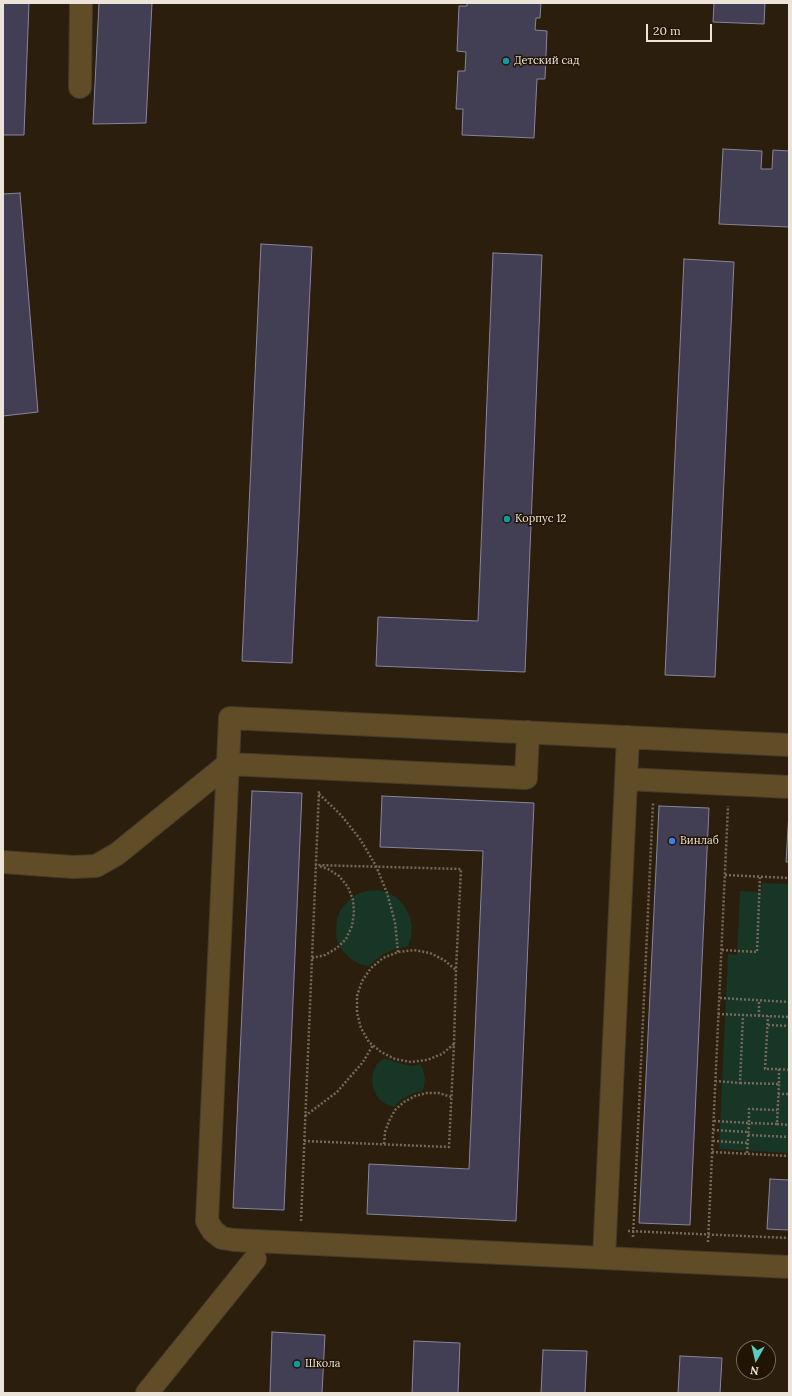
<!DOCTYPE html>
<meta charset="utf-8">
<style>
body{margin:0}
#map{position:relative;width:792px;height:1396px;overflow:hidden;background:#2b1e0c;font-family:Lora,serif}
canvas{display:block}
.frame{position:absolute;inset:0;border:4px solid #ede4d9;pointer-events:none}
.north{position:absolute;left:736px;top:1340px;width:40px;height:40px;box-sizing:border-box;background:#211404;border:1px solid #736759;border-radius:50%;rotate:188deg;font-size:11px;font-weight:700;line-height:16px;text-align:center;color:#ede4d9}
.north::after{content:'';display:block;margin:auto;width:14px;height:18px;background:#5bcebb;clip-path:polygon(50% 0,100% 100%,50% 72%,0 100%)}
.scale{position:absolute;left:646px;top:24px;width:66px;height:18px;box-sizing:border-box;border:2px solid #ede4d9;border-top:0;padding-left:5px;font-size:12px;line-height:14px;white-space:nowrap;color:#ede4d9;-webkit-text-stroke:3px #211404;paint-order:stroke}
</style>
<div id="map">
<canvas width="792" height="1396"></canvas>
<div class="frame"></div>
<div class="north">N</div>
<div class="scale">20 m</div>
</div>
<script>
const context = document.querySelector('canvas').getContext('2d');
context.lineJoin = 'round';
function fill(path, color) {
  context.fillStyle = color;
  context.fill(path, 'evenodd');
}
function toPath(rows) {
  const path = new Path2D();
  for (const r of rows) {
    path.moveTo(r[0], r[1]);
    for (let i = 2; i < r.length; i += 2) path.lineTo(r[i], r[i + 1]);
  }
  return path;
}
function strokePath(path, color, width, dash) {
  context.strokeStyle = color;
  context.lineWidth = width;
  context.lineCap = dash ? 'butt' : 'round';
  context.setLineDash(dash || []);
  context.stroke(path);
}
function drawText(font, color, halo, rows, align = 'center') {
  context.font = font + ' Lora,serif';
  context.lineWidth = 3;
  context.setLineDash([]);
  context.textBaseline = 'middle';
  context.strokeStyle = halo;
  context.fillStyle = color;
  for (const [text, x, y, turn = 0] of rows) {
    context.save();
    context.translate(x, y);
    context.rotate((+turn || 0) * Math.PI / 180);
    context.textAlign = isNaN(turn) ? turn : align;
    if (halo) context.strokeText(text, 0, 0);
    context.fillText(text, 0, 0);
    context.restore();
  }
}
fill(toPath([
 [762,883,789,884,789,1153,719,1149,728,954,737,955,740,891,761,892],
 [378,890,389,893,398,899,405,907,410,917,412,927,411,938,407,947,397,948,382,955,368,966,359,964,350,958,342,950,337,941,336,930,337,919,341,909,348,901,357,894,367,891],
 [384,1058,395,1062,411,1066,420,1064,423,1069,425,1079,423,1091,414,1093,402,1099,394,1107,386,1104,379,1099,374,1091,372,1082,373,1072,377,1064]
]), '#183626');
const building = toPath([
 [3,3,29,3,24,135,3,135,3,3],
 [99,3,152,3,146,123,93,124,99,3],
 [467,3,541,3,540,18,536,18,535,30,547,31,545,79,537,79,534,138,462,135,463,109,456,109,458,71,465,71,466,52,457,51,459,6,467,6,467,3],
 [714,3,765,3,764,24,713,22,714,3],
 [723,149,762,151,761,169,772,169,773,150,789,151,789,227,719,224,723,149],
 [20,193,38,412,3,416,3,194,20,193],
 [261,244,312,247,292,663,242,661,261,244],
 [493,253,542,255,525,672,376,666,378,617,478,621,493,253],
 [684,259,734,262,715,677,665,675,684,259],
 [252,791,302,793,284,1210,233,1208,252,791],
 [382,796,534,803,516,1221,367,1214,369,1164,469,1169,483,851,380,847,382,796],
 [659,806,709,808,690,1225,639,1223,659,806],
 [789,812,789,862,786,862,789,812],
 [770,1179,789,1180,789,1230,767,1229,770,1179],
 [272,1332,325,1335,322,1393,270,1393,272,1332],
 [414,1341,460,1343,458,1393,412,1393,414,1341],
 [543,1350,587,1351,585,1393,541,1393,543,1350],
 [680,1356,722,1358,720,1393,678,1393,680,1356]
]);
fill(building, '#423f55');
strokePath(building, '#87859d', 1);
const minor = toPath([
 [80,87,81,3],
 [789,745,230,718,207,1221,213,1231,222,1238,234,1240,789,1267],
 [626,779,789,787],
 [3,862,73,867,96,866,117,854,228,764,526,778,528,732],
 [604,1258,628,737],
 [147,1393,255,1259]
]);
strokePath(minor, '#463a29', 24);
strokePath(toPath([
 [319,794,341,815,360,839,376,866,387,893,395,922,398,952],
 [725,875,789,878],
 [722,950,757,952,760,876],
 [312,958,325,955,337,948,346,939,352,926,354,913,353,900,348,887,339,876,328,869,319,866],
 [720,998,789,1002],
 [718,1014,789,1017],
 [759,1016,759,1000],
 [768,1025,789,1026],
 [454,1044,442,1054,427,1060,411,1062,395,1059,381,1052,369,1042,361,1028,357,1013,357,996,362,981,371,968,383,958,398,952,414,950,430,953,444,960,456,970],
 [779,1069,789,1070],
 [715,1081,740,1083,743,1015],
 [740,1083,779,1084,779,1069,765,1069,768,1016],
 [778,1094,789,1094],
 [305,1116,337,1092,363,1062,373,1045],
 [714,1121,749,1123,749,1109,777,1110],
 [777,1124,789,1125],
 [713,1130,748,1132],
 [748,1135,789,1137],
 [304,1141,449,1147,454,1044,456,970,461,869,315,865],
 [713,1141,748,1143],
 [384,1144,385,1132,389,1121,395,1110,404,1102,415,1096,427,1093,439,1093,451,1097],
 [712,1152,789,1156],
 [747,1153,749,1123,777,1124,779,1084],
 [301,1221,319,791],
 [628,1231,789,1238],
 [633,1237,653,803],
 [708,1242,728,806]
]), '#75695a', 2.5, [2, 2]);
strokePath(minor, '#604d28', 22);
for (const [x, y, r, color] of [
 [506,61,4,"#0f9aa8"],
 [507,519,4,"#0f9aa8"],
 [672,841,4,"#3f7fe0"],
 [297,1364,4,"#0f9aa8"]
]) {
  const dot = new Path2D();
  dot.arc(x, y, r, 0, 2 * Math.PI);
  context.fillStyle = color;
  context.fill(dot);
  strokePath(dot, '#211404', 1.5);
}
drawText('11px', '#ede4d9', '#211404', [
 ["Детский сад",514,61],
 ["Корпус 12",515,519],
 ["Винлаб",680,841],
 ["Школа",305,1364]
], 'left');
</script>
